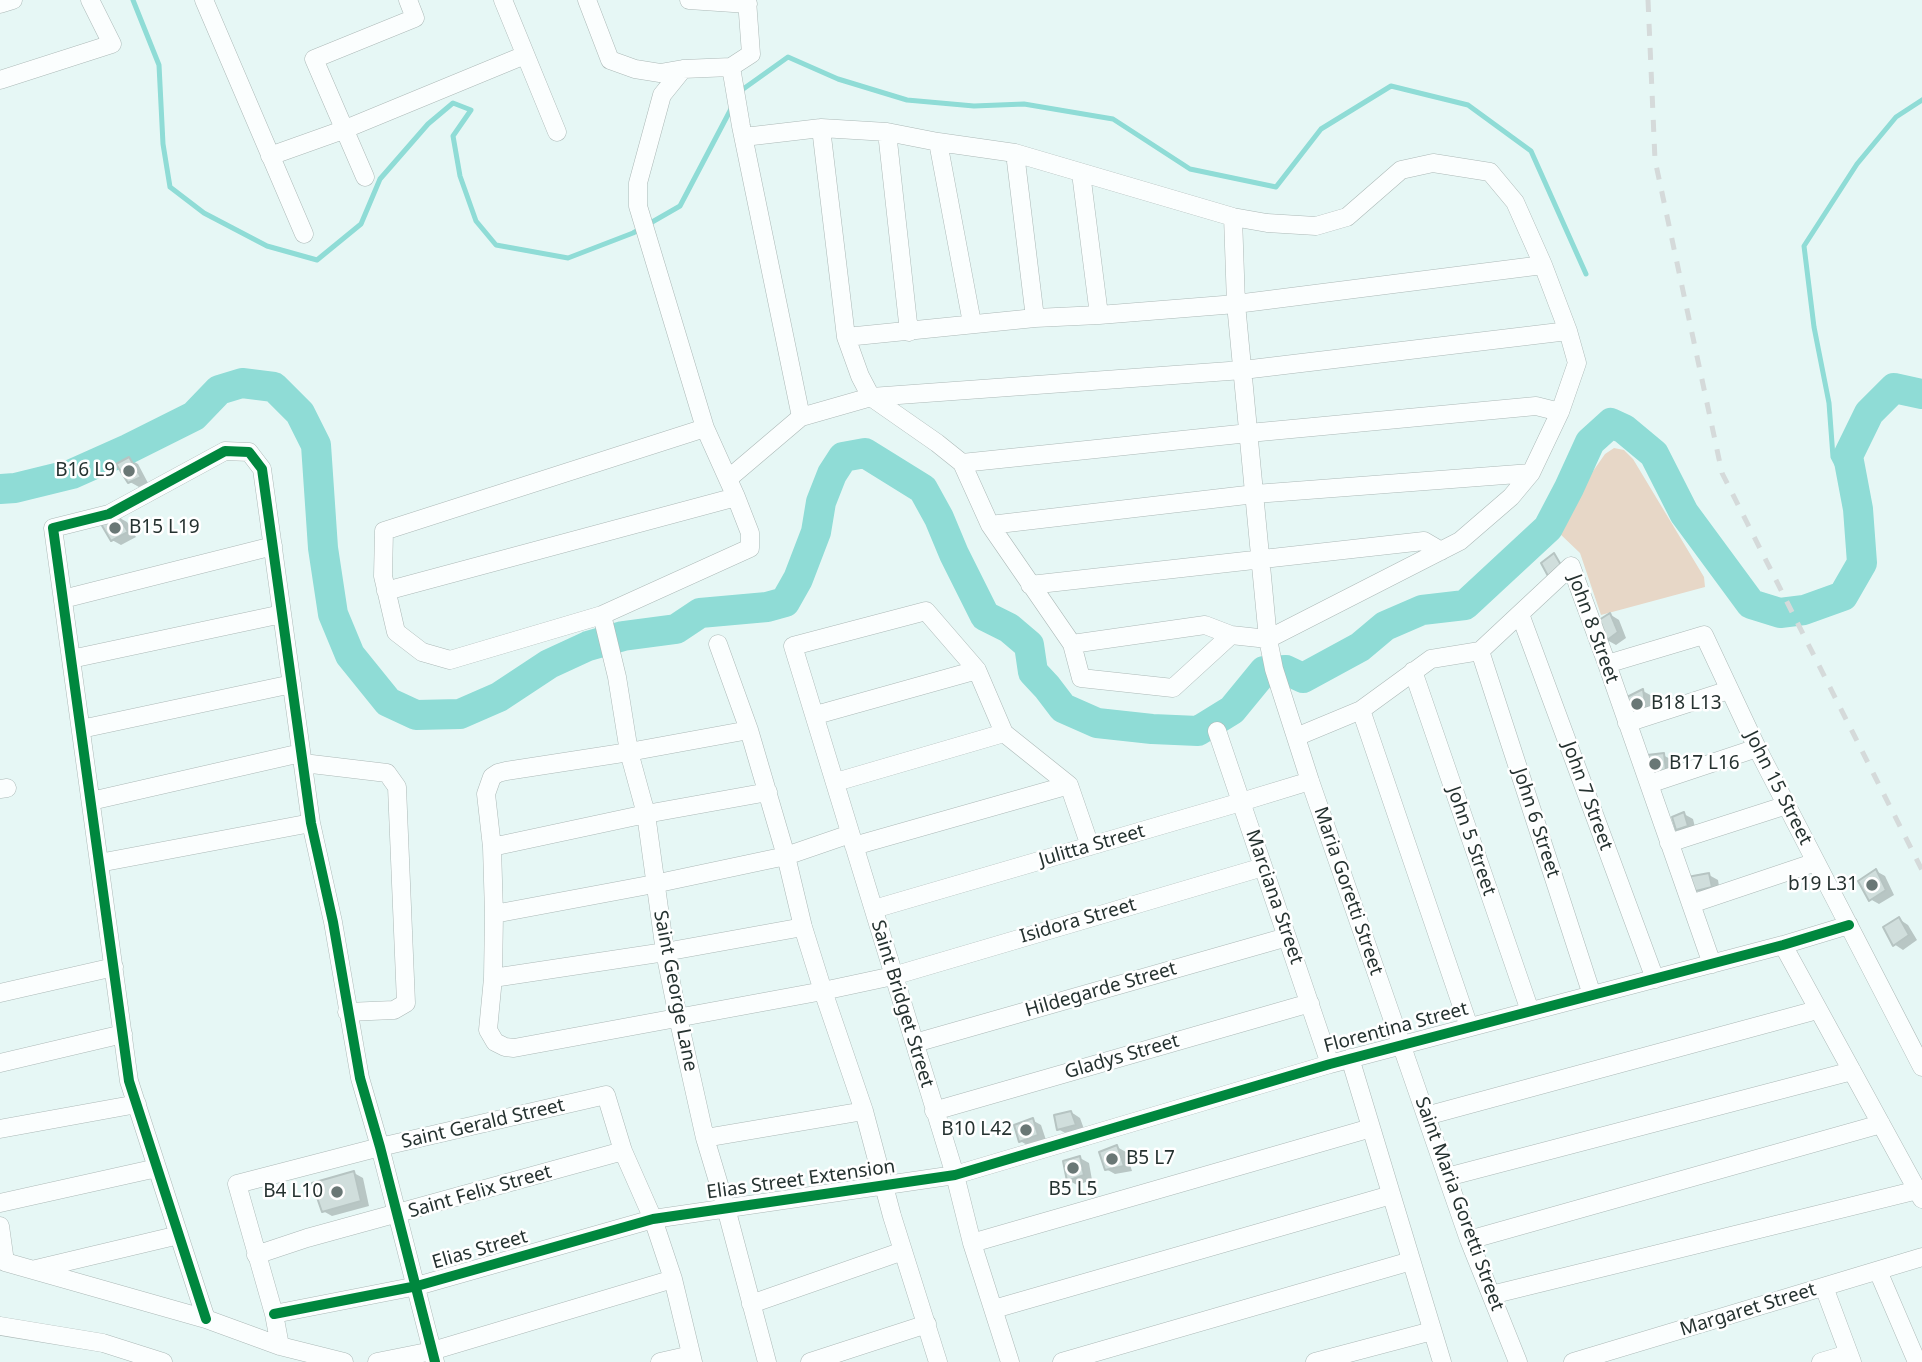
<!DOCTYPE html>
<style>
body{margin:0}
canvas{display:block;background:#e6f7f5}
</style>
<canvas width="1922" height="1362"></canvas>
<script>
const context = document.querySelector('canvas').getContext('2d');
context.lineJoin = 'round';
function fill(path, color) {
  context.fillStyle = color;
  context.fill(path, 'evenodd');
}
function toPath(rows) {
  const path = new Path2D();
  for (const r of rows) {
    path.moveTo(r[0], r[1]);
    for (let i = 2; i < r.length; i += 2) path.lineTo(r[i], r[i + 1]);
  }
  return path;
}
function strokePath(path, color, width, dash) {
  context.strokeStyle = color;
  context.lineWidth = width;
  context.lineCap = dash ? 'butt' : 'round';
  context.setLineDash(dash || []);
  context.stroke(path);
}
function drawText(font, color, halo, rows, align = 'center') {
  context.font = font + ' "Noto Sans",sans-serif';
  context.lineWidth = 5;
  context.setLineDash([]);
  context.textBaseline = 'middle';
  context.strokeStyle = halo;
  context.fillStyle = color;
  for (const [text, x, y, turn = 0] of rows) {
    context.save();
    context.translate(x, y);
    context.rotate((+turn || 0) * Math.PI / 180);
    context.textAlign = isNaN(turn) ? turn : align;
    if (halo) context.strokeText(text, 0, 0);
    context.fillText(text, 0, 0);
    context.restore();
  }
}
fill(toPath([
 [1614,448,1624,450,1633,459,1704,577,1705,587,1601,615,1580,553,1558,532,1566,510,1605,454]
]), '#e7d7c7');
fill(toPath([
 [129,459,138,464,148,483,139,487,130,482],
 [118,517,127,522,136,537,121,545,112,540],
 [1611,615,1619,620,1626,638,1616,645,1607,640],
 [1643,691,1652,696,1654,715,1634,713],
 [1663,755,1672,760,1674,776,1664,778],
 [1684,814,1693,819,1696,831,1686,834,1677,829],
 [1876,871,1885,876,1894,895,1879,904,1870,899],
 [1709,875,1718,880,1720,892,1706,895,1697,889],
 [1899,919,1908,925,1917,940,1903,950,1894,944],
 [1071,1112,1080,1118,1084,1129,1067,1134,1058,1129],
 [1032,1120,1041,1125,1046,1140,1029,1146,1020,1141],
 [1117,1147,1126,1152,1132,1171,1115,1174,1106,1169],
 [1080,1158,1089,1163,1092,1180,1077,1185,1068,1180],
 [354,1173,363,1178,369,1206,332,1216,323,1211]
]), '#0003');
strokePath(toPath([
 [133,0,159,65,163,144,170,187,204,213,267,246,317,260,361,224,380,179,428,124,453,103,471,110,453,136,460,176,476,221,496,245,568,258,633,233,680,206,732,107],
 [739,92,788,57,838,79,907,100,974,106,1024,104,1113,119,1190,169,1276,187,1321,129,1391,86,1468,105,1531,151,1586,274],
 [1857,503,1833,457,1829,403,1814,327,1804,246,1857,164,1896,117,1922,100]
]), '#8fdcd6', 5);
strokePath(toPath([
 [0,489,15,488,72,474,128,449,194,416,219,390,242,383,274,387,300,413,316,445,323,548,333,614,350,655,388,702,416,715,460,714,499,697,549,664,588,646,623,636,676,629,700,613,767,607,785,602,798,579,816,532,821,502,832,474,843,457,865,453,923,489,939,518,954,554,985,616,1009,628,1029,645,1033,672,1047,687,1063,708,1097,723,1152,729,1198,731,1232,710,1264,671,1286,670,1303,678,1360,647,1385,626,1422,610,1465,605,1548,528,1569,488,1590,442,1611,423,1624,429,1654,454,1684,513,1751,604,1780,613,1804,610,1843,596,1862,563,1858,509,1848,456,1869,413,1894,388,1922,394]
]), '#8fdcd6', 30);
const building = toPath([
 [129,457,141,477,128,483,116,464,129,457],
 [118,515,128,532,111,541,101,524,118,515],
 [1554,553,1561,565,1548,576,1541,563,1554,553],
 [1610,613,1618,632,1606,641,1599,620,1610,613],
 [1643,689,1646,710,1632,714,1627,697,1643,689],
 [1664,753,1666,771,1653,774,1639,756,1664,753],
 [1684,812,1688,826,1676,830,1672,817,1684,812],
 [1876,869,1886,890,1869,901,1858,881,1876,869],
 [1709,873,1712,887,1696,891,1682,878,1709,873],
 [1899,917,1909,935,1893,946,1883,927,1899,917],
 [1071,1111,1076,1125,1057,1130,1054,1115,1071,1111],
 [1033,1118,1038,1135,1019,1142,1014,1125,1033,1118],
 [1117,1145,1124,1166,1105,1170,1099,1152,1117,1145],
 [1080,1156,1084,1175,1067,1181,1063,1161,1080,1156],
 [354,1171,361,1201,322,1212,312,1183,354,1171]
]);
fill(building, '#d0dedc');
strokePath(building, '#b6c4c2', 2);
const minor = toPath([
 [204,0,304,234],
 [503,0,557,132],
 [587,0,610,60,635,69,660,73,683,69,731,67,751,54,747,0],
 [689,0,748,4],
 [0,4,13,0],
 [731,67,741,126,801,417],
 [683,69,662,95,638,183,638,206,705,428,736,497,750,533,750,548,602,615,450,660,422,652,396,632,383,576,384,531,705,428],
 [0,80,112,44,90,0],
 [821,128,846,337,860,376,871,397,937,443,962,463,990,525,1072,644,1081,678,1173,688,1231,635],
 [887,132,909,332],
 [744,137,821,128,887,132,938,142,1015,153,1233,217,1267,223,1316,226,1347,217,1401,170,1433,163,1490,172,1515,202,1543,265,1568,331,1577,363,1560,412,1531,473,1511,497,1460,541,1268,639,1231,635,1205,625,1072,644],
 [938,142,972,323],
 [1015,153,1035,318],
 [270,156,343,130,525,55],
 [1081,173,1099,315],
 [365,177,314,59,415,18,408,0],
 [1233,217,1236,304,1268,639,1274,669,1310,781,1469,1240,1518,1362],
 [846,337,1035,318,1099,315,1236,304,1543,265],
 [962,463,1249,433,1536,406,1560,412],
 [728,479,801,417,871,397,1243,370,1568,331],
 [990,525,1255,494,1531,473],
 [1030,585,1424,541,1441,551],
 [386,591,736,497],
 [63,599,273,546],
 [1520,614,1655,979],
 [602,615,617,677,629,752,646,814,665,952,678,1017,705,1138,726,1208,767,1362],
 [718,644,749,730,786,856,803,927,823,991,864,1111,892,1216,938,1362],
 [1480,651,1592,995],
 [71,659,282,614],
 [1607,664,1704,635,1757,748,1922,1067],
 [1413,671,1530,1011],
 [1361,710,1469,1027],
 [816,715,977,670],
 [1627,723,1729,690],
 [81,729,292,684],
 [749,730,629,752,506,771,498,773,492,777,486,794,492,847,494,914,493,978,488,1030,495,1042,505,1047,514,1048,823,991,893,976,1263,867],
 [1217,731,1330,1064],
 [1296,737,1361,710,1431,659,1480,651,1571,566,1607,664,1712,964],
 [303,763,387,773,397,787,406,1003,394,1010,347,1012],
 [836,782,1004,733],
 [1649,784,1757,748],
 [0,789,7,788],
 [91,801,301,753],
 [1669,843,1787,805],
 [854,846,1069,785],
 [492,847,646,814,768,792],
 [99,863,311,823],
 [1691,904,1816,862],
 [874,909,1241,802,1310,781],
 [494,914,654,884,786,856,850,834],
 [1783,945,1922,1199],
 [493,978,665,952,803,927],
 [0,993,114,967],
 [915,1043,1287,937],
 [1350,1058,1442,1362],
 [0,1063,123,1034],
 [934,1111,1310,1003],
 [1426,1116,1817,1010],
 [0,1129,137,1104],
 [705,1138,864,1111],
 [1447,1177,1852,1071],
 [0,1203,157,1168],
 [0,1226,5,1262,206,1319,280,1346,344,1362],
 [1469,1240,1881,1124],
 [972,1243,1371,1128],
 [256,1255,307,1238,623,1151],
 [36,1269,179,1235],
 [1878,1271,1917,1362],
 [1824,1287,1852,1362],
 [1491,1295,1922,1189],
 [751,1304,903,1251],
 [994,1309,1391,1195],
 [274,1314,417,1286,653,1219,955,1175,1330,1064,1783,945,1849,925],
 [206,1319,129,1081,53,528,109,514,225,451,249,452,262,469,311,823,333,922,360,1078,380,1147,435,1362],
 [0,1326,103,1343,163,1362],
 [280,1346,274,1314,237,1184,380,1147,606,1095,623,1151,653,1219,673,1279,693,1362],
 [377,1362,432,1351,673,1279],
 [660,1362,691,1355],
 [810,1362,927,1324],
 [1010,1362,972,1243,955,1175,793,646,926,611,977,670,1004,733,1069,785,1090,846],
 [1062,1362,1411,1261],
 [1315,1362,1432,1331],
 [1573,1362,1922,1257],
 [1821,1362,1848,1354]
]);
strokePath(minor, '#acb9b7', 19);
strokePath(minor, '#fbfefe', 18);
strokePath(toPath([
 [1648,0,1655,160,1722,473,1922,870]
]), '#d5dada', 5, [12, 12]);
strokePath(toPath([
 [274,1314,417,1286,653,1219,955,1175,1330,1064,1783,945,1849,925],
 [206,1319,129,1081,53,528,109,514,225,451,249,452,262,469,311,823,333,922,360,1078,380,1147,435,1362]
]), '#00873e', 10);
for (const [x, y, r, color] of [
 [129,471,7,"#697775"],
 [115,528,7,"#697775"],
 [1637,704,7,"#697775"],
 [1655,764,7,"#697775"],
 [1872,885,7,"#697775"],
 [1026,1130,7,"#697775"],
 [1112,1159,7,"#697775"],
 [1073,1168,7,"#697775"],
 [337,1192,7,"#697775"]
]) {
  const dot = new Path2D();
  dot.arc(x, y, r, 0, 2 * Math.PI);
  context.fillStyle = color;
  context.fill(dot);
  strokePath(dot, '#fff', 2.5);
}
drawText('19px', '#253230', '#fff', [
 ["B16 L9",115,471],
 ["B15 L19",129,528,"left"],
 ["B18 L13",1651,704,"left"],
 ["B17 L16",1669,764,"left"],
 ["b19 L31",1858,885],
 ["B10 L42",1012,1130],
 ["B5 L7",1126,1159,"left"],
 ["B5 L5",1073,1190,"center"],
 ["B4 L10",323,1192]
], 'right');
drawText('19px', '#253230', '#fff', [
 ["John 8 Street",1593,629,70],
 ["John 15 Street",1778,788,63],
 ["John 7 Street",1587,796,70],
 ["John 6 Street",1536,823,72],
 ["John 5 Street",1471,841,71],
 ["Julitta Street",1092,846,-16],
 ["Maria Goretti Street",1348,891,71],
 ["Marciana Street",1274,897,71],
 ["Isidora Street",1078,921,-16],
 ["Hildegarde Street",1101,990,-16],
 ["Saint George Lane",675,991,79],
 ["Saint Bridget Street",902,1004,73],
 ["Florentina Street",1396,1028,-15],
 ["Gladys Street",1122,1057,-16],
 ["Saint Gerald Street",483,1124,-13],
 ["Elias Street Extension",801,1180,-8],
 ["Saint Felix Street",480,1192,-16],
 ["Saint Maria Goretti Street",1459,1204,70],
 ["Elias Street",480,1250,-16],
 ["Margaret Street",1748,1310,-17]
]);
</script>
